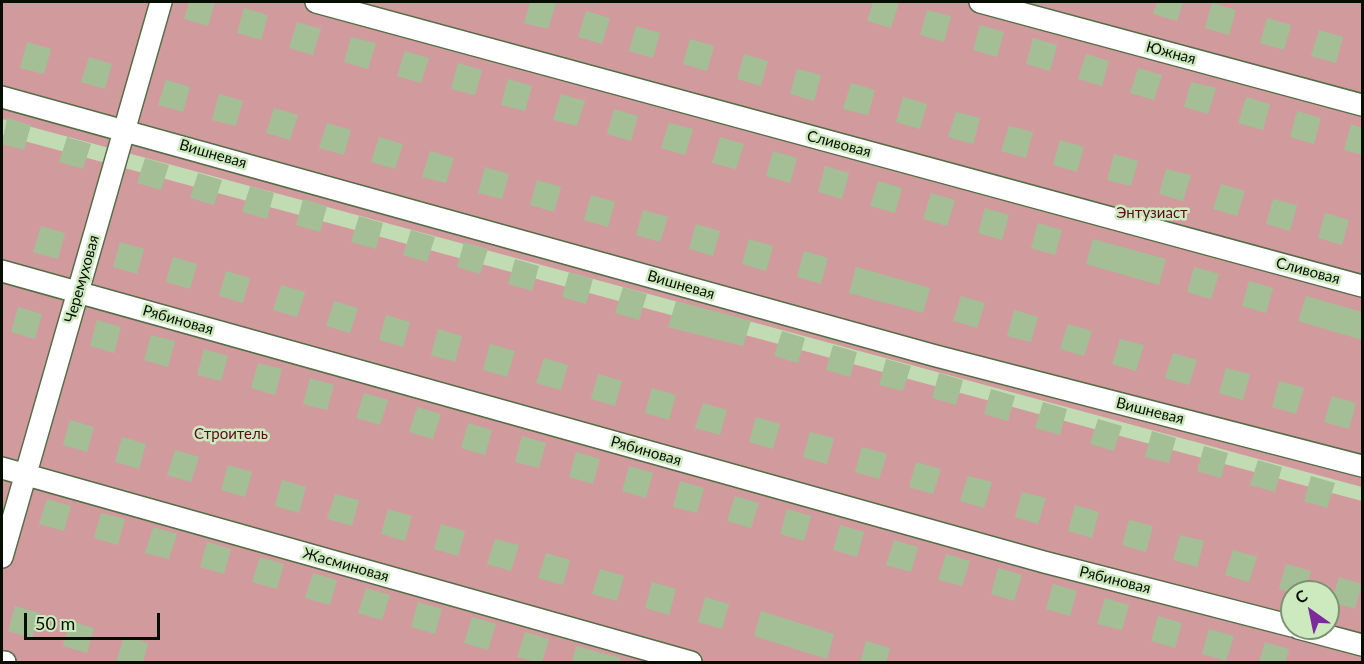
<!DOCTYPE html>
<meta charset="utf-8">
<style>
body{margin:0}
#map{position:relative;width:1364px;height:664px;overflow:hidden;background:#c1dcb2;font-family:Lato,sans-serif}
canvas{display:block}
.frame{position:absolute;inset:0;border:3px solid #060e02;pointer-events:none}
.north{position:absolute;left:1280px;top:580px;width:60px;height:60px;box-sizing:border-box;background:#cdeabf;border:2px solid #7d9273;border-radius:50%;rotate:327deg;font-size:16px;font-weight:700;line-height:24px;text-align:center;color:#060e02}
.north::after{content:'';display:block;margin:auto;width:21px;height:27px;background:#7d2b9c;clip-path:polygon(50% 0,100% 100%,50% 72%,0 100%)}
.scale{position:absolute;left:24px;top:613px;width:136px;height:27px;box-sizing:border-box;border:3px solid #060e02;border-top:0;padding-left:8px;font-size:18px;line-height:21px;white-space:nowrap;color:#060e02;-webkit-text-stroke:4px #cdeabf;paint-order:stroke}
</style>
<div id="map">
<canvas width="1364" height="664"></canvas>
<div class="frame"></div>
<div class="north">С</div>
<div class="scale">50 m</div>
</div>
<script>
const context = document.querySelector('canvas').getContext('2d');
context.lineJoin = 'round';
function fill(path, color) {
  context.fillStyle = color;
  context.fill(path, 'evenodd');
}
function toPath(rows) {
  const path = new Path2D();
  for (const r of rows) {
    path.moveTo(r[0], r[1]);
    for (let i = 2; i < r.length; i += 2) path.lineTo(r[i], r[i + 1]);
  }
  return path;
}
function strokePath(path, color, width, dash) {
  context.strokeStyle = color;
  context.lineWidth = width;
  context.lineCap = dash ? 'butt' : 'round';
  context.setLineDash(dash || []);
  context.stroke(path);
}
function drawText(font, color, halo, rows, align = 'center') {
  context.font = font + ' Lato,sans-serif';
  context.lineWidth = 5;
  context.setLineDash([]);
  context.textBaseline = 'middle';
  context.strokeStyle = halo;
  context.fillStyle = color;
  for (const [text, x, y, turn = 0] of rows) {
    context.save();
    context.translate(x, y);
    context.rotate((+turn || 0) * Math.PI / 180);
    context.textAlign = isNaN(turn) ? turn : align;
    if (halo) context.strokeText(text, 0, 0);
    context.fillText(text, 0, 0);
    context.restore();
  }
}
fill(toPath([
 [2,2,1362,2,1362,487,2,119],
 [2,135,1362,501,1362,662,2,662],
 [1292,592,1328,592,1328,628,1292,628]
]), '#d19b9e');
fill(toPath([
 [189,2,215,2,208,26,184,19],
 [530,2,546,2,556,4,548,29,524,23],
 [873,2,899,2,891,28,867,21],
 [1157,2,1183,2,1177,21,1153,14],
 [1212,3,1236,10,1229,35,1205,28],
 [244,8,268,15,261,40,237,33],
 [927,10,951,16,944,42,920,35],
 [586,11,610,18,602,44,578,37],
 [1267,18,1291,25,1284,50,1260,43],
 [297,22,321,29,313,55,289,48],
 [980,25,1004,32,997,57,973,50],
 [636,26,660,33,653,58,629,51],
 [1319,30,1343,37,1336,63,1311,56],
 [351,37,376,43,368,69,344,62],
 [1033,38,1057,45,1050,71,1026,64],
 [690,39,714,46,707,71,683,64],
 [27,42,51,49,44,74,20,68],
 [405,51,429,58,421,83,397,76],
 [744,54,768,61,761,86,737,79],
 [1086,54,1109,61,1102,86,1078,79],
 [89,57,112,64,105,89,81,82],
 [458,63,482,70,475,95,451,89],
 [1138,68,1162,75,1154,100,1130,93],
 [797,69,821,75,814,101,790,94],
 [508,79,532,86,525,111,501,105],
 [166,80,190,87,183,112,158,105],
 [1191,82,1216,88,1208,114,1184,107],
 [851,83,875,90,868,115,843,109],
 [219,94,243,101,236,126,212,120],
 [561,94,585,101,577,126,553,120],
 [903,97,927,104,920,129,896,122],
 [1246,97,1270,104,1263,130,1238,123],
 [274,108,298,115,290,140,266,133],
 [614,109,638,116,631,141,607,134],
 [1297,111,1321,118,1314,144,1290,137],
 [956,112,980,118,973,144,948,137],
 [7,118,31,125,24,150,2,144],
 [327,123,351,130,344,155,319,148],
 [669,123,693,129,685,155,661,148],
 [1351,124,1362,128,1362,155,1344,150],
 [1009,126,1033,132,1026,158,1001,151],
 [67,137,91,144,83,169,59,162],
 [379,137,403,144,395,169,371,162],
 [720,137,744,144,736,169,712,163],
 [1060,140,1084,147,1077,172,1053,165],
 [430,151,454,158,446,183,422,177],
 [773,151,797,158,790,183,766,176],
 [1114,154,1138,161,1131,186,1107,180],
 [145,158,169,165,161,190,137,183],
 [825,166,849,173,842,199,818,192],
 [485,167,509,174,502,199,478,193],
 [1166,169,1191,175,1183,201,1159,194],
 [198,173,222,180,214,205,190,198],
 [537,180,561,187,554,212,530,205],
 [878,181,902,188,895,213,870,206],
 [1221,184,1245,191,1237,216,1213,209],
 [250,186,274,193,267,219,242,212],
 [931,193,955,200,947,226,923,219],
 [591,195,615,202,608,227,584,220],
 [303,199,327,206,320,232,296,225],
 [1273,199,1297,205,1290,231,1266,224],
 [985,208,1009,215,1002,240,978,233],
 [643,210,668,217,660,242,636,235],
 [1325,213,1349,220,1342,245,1318,238],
 [359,216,383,223,376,249,351,242],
 [1038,223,1062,230,1055,255,1031,248],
 [696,224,720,231,713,256,689,249],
 [41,226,65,233,58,259,33,252],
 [411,230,435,237,427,262,403,255],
 [749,239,773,246,766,271,742,264],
 [1093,239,1166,259,1159,285,1086,264],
 [120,242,144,249,137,274,113,267],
 [464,242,488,249,480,274,457,267],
 [804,251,828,258,821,284,797,277],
 [173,257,197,264,190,289,166,282],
 [515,259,539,266,532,291,508,284],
 [856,267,930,288,923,313,849,293],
 [1194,267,1219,274,1211,299,1187,292],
 [226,271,250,278,243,303,219,296],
 [569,272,593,279,586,304,562,297],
 [1249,281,1273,288,1266,313,1242,306],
 [281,285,305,292,297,317,273,310],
 [623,287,647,294,639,320,615,313],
 [961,296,985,303,977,328,953,321],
 [1306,296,1362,312,1362,340,1298,321],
 [334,301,358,308,350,333,326,326],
 [676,301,751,321,743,346,668,327],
 [18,307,42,314,35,339,11,332],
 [1014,310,1038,317,1031,342,1007,336],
 [386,315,410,322,403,347,379,340],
 [97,320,121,327,114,353,90,346],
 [1068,324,1092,331,1084,356,1060,349],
 [438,329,462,336,455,362,431,355],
 [782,331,805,338,798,363,774,356],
 [151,335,175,341,168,367,144,360],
 [1120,339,1144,345,1136,371,1112,364],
 [490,344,515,351,507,377,483,370],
 [833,345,857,352,850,377,826,370],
 [204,349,228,356,221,381,197,375],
 [1173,353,1197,360,1189,385,1165,378],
 [544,358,568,365,561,390,536,383],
 [886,359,911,366,903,391,879,385],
 [258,363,282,369,275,395,251,388],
 [1226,368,1250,374,1243,400,1219,393],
 [939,373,963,380,956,405,932,398],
 [598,374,622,381,615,406,591,399],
 [310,378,334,385,327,410,303,404],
 [1279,381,1304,388,1296,414,1272,407],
 [652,388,676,395,669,420,645,413],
 [991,389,1015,396,1008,421,984,414],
 [364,393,388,400,380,425,356,418],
 [1332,396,1356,403,1349,429,1324,422],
 [1043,402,1067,409,1060,435,1035,428],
 [703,403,727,410,720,435,695,428],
 [417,407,441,414,433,439,409,432],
 [756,417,780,424,773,449,749,442],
 [1098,419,1122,426,1114,451,1090,444],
 [70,420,94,427,87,452,63,445],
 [468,423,492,430,485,455,461,448],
 [1152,431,1176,438,1169,463,1145,457],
 [810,432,834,438,827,464,803,457],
 [522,436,546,443,539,468,515,462],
 [122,437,146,444,139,469,115,462],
 [1204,446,1228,453,1221,478,1197,471],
 [862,447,887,454,879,479,855,472],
 [175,450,199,457,191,482,167,475],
 [576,452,600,459,593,484,569,477],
 [1258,460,1282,467,1275,492,1250,485],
 [916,462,941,469,933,494,909,487],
 [228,465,252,472,245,497,221,490],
 [629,466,653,473,646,498,622,491],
 [968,476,992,482,984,508,960,501],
 [1311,476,1335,483,1327,508,1304,501],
 [282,480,306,487,299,513,275,506],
 [680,481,704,488,697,513,673,507],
 [1022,492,1046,498,1038,524,1015,517],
 [335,494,359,500,352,526,327,519],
 [735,496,759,503,751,528,727,521],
 [47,499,71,506,64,531,39,524],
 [1075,505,1099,512,1092,538,1068,531],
 [388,509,412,516,405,541,381,534],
 [787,509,811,516,804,541,780,534],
 [101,513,125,519,118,545,94,538],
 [1129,520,1153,526,1146,552,1122,545],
 [441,524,465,531,458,556,434,549],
 [840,525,864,532,857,557,833,550],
 [153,527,177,534,169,559,145,553],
 [1180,535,1204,541,1197,567,1173,560],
 [495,539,519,545,511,571,487,564],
 [894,540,918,547,911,572,886,565],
 [207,542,231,549,224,574,200,567],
 [1233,550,1257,557,1249,582,1225,575],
 [546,553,570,560,563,585,538,578],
 [946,554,970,561,962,586,938,580],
 [260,557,284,564,277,589,252,582],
 [1286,564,1311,571,1304,592,1289,592,1279,589],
 [998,568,1022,575,1014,601,991,594],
 [600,569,624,576,617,601,592,594],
 [313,573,337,580,330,605,305,598],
 [1339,577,1362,584,1355,609,1331,602],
 [652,582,676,589,669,615,645,608],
 [1053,584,1077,591,1070,616,1046,609],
 [366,588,390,595,382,620,358,613],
 [705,597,729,604,722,629,698,622],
 [1105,598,1129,605,1122,630,1097,624],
 [418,602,442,609,435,634,411,627],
 [15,606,40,613,32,638,8,631],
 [761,611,834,634,827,659,754,636],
 [1158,616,1182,623,1175,648,1151,641],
 [472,617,496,624,488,650,464,643],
 [70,621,94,628,87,653,63,646],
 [1209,629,1234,636,1226,661,1202,654],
 [525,632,549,639,542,663,517,657],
 [124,636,148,643,143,663,116,663],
 [866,641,890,648,886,663,860,663],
 [1265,642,1289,649,1285,663,1259,663],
 [576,646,620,658,620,663,572,663]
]), '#a4bf96');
const minor = toPath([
 [316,2,1362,286],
 [980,2,1362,105],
 [2,97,936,356,1362,466],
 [2,271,1044,562,1292,626],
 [2,468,691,662],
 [2,557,161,2],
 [1298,628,1362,645],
 [2,662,5,662]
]);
strokePath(minor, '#556d47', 24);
strokePath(minor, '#fff', 21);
drawText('15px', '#060e02', '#cdeabf', [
 ["Южная",1171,53,15],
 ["Сливовая",839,144,15],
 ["Вишневая",213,154,16],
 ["Сливовая",1308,271,15],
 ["Черемуховая",82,279,-74],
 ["Вишневая",681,285,16],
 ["Рябиновая",178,320,16],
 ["Вишневая",1150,411,14],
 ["Рябиновая",646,451,16],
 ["Жасминовая",346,565,16],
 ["Рябиновая",1115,580,14]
]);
drawText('15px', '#5d081d', '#cdeabf', [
 ["Энтузиаст",1152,213],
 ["Строитель",231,434]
]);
</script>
